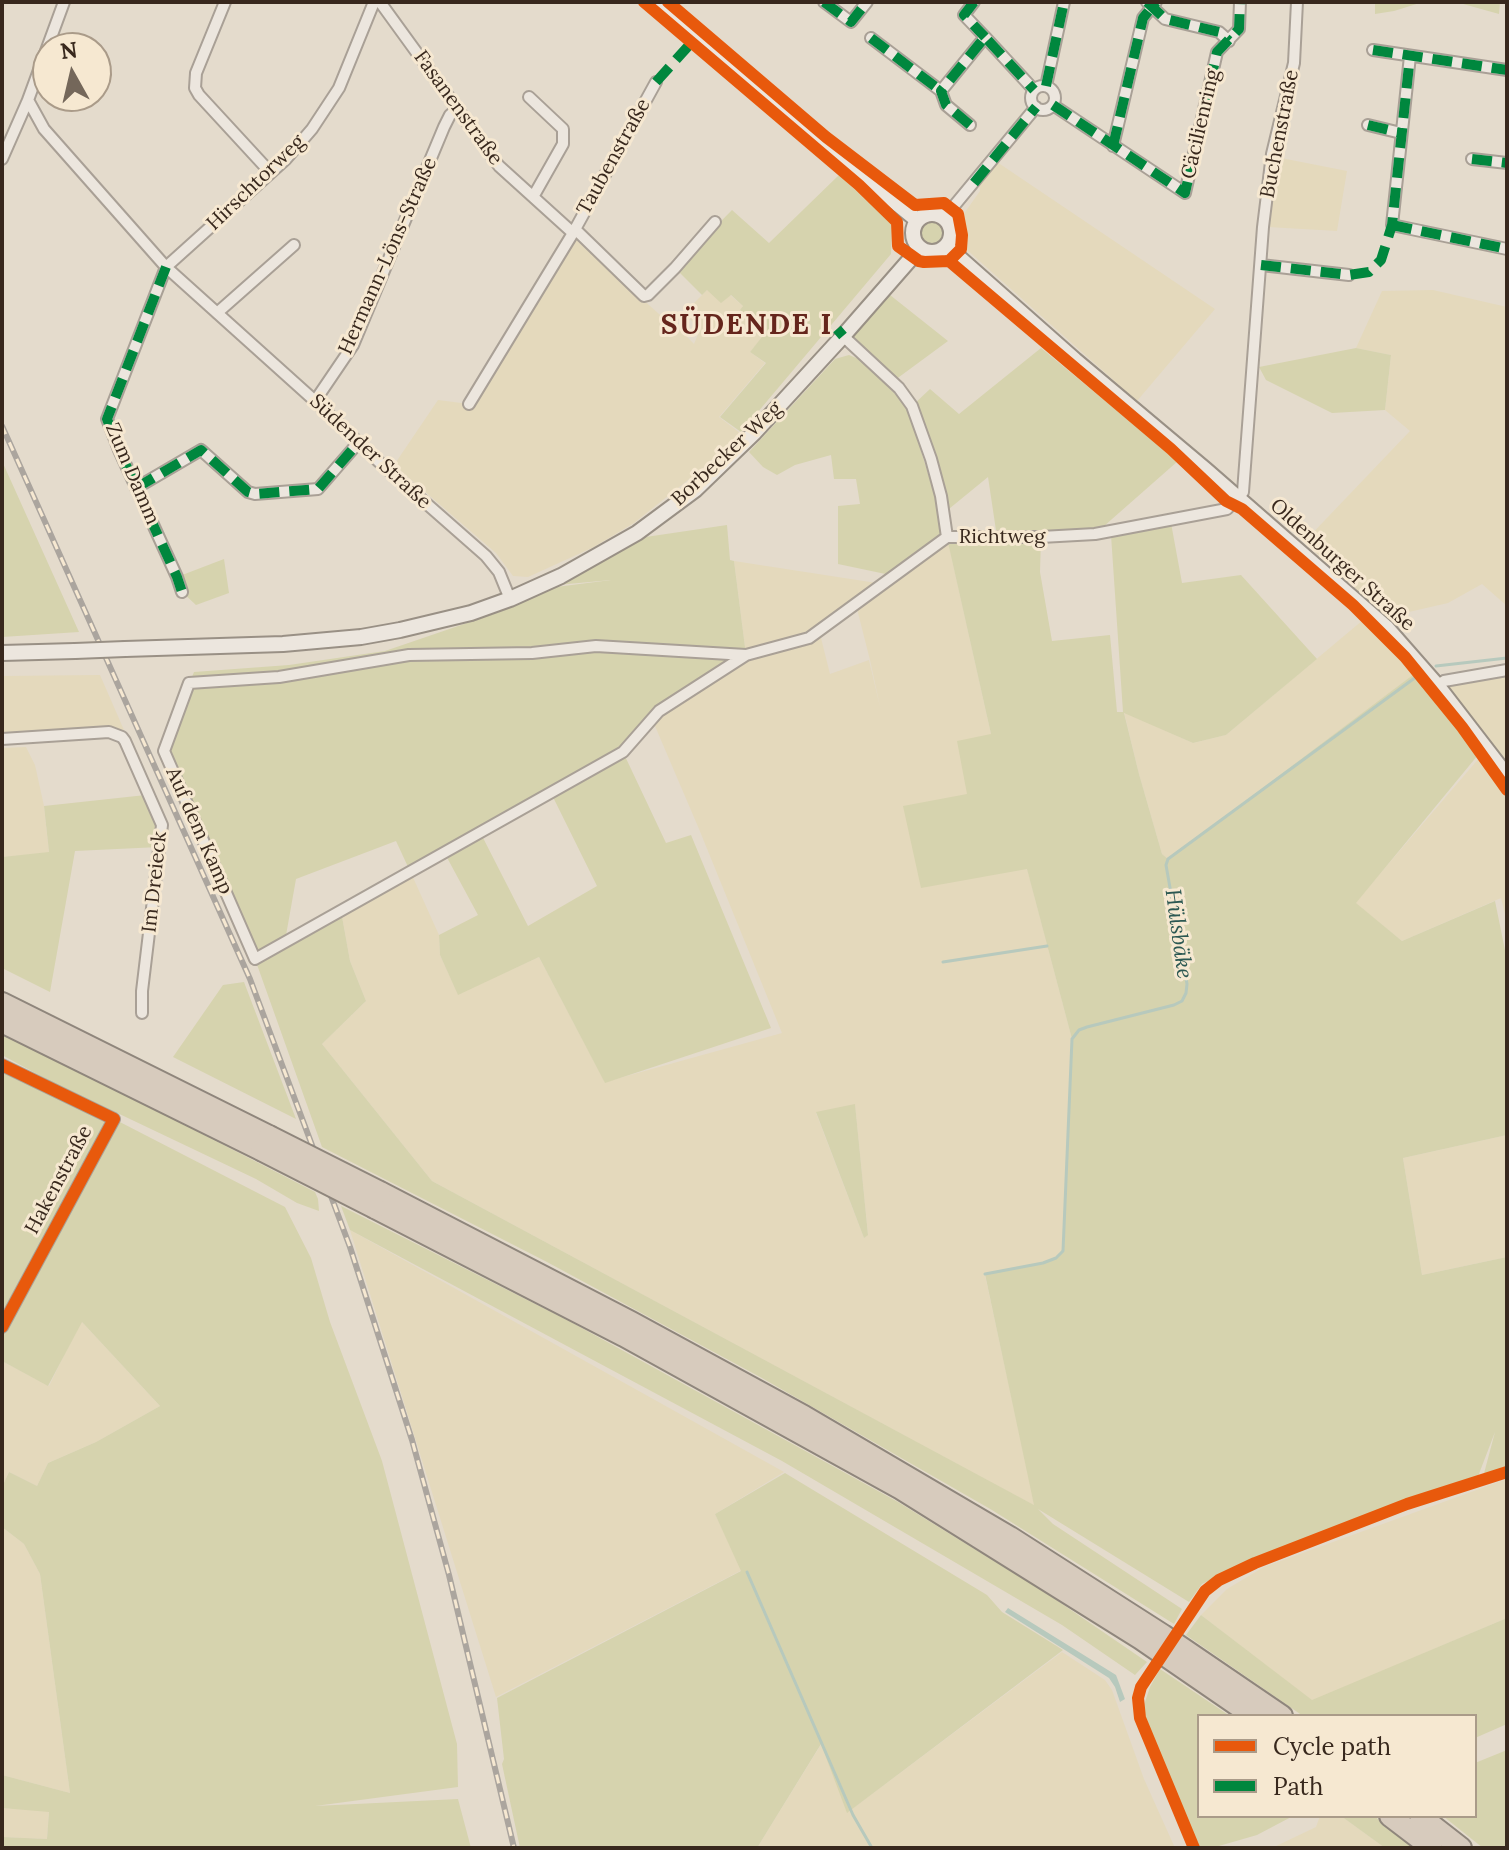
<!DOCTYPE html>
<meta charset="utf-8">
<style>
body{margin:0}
#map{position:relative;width:1509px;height:1850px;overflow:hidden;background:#e4dbcc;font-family:Lora,serif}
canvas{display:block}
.frame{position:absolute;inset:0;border:4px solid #38281d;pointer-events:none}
.legend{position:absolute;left:1197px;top:1714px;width:280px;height:104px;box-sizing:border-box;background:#f6e8d1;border:2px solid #aa9b89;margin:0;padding:10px 14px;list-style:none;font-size:24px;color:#38281d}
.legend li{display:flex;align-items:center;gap:16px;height:40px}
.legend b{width:40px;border:2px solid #aa9b89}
.north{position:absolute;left:32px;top:32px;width:80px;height:80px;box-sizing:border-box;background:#f6e8d1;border:2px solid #aa9b89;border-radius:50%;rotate:352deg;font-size:22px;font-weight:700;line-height:32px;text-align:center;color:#38281d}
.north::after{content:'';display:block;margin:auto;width:28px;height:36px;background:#74675a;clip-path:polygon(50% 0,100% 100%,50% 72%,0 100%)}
</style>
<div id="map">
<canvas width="1509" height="1850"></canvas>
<div class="frame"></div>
<ul class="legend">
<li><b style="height:10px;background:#e8590c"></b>Cycle path</li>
<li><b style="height:10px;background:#00873e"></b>Path</li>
</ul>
<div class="north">N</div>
</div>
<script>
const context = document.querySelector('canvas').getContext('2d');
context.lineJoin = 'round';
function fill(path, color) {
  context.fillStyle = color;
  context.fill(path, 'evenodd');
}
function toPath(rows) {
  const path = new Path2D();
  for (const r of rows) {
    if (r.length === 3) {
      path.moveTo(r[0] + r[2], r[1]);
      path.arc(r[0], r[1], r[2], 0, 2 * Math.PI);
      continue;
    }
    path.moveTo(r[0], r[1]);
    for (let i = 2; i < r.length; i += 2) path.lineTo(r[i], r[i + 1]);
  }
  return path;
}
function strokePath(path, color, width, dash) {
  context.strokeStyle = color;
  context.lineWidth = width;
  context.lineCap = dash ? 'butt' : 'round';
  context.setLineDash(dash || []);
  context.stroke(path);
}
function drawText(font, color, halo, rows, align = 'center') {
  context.font = font + ' Lora,serif';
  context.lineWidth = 6;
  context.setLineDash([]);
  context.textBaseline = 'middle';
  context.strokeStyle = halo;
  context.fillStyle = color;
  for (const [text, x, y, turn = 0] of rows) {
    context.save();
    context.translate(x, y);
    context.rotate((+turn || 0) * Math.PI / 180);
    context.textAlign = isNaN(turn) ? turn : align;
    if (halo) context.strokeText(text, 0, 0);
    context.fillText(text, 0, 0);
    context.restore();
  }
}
fill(toPath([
 [1276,157,1347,171,1337,231,1268,227],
 [997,162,1215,309,1137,401,966,249,963,215,980,191,979,185],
 [574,238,668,322,670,319,694,344,700,329,684,313,707,290,730,295,743,306,740,311,767,333,750,352,765,363,719,417,740,433,703,468,634,523,594,547,528,577,513,576,496,553,394,465,438,400,469,404],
 [1433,290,1507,307,1507,606,1482,584,1448,603,1387,617,1304,542,1410,431,1385,410,1391,355,1356,348,1382,291],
 [947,537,991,734,967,794,921,887,1027,868,1072,1039,1064,1247,1056,1258,1043,1263,985,1275,1035,1506,432,1181,322,1044,366,1001,350,961,341,911,411,873,439,935,440,955,458,994,539,957,605,1082,782,1033,699,829,652,719,746,655,734,561,883,584],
 [856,605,870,660,881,711,869,660,830,674,819,630],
 [855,1105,868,1234,864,1238,816,1113],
 [1363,620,1414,674,1168,859,1162,854,1139,774,1124,712,1193,743,1226,735],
 [100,675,124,730,102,727,2,735,2,676],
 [1507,676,1507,764,1448,685],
 [26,747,35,765,44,806,49,853,2,857,2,748],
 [1480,757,1507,794,1507,922,1501,898,1402,941,1355,903],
 [1507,1135,1507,1257,1422,1275,1403,1158],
 [350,1230,784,1472,715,1514,742,1570,496,1697],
 [81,1321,160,1406,96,1442,48,1463,37,1486,9,1472,2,1487,2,1361,49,1386],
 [1507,1479,1507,1618,1312,1701,1201,1615,1227,1589,1264,1567],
 [2,1527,24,1544,40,1574,70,1793,2,1775],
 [1062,1652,1105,1680,1112,1690,1144,1779,1175,1848,757,1848,822,1743,848,1812],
 [2,1808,49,1811,47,1839,2,1837],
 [1320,1816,1341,1816,1385,1848,1272,1848,1316,1827]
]), '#e4d9bc');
fill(toPath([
 [1375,2,1423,2,1394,11,1375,14],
 [1456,2,1500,2,1499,14],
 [839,175,892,224,891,254,741,432,720,417,766,363,750,352,766,332,740,310,743,306,731,295,721,303,707,290,702,295,675,268,732,210,769,243],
 [933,232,12],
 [890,295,948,341,895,380,852,337],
 [1041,348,1178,461,1095,534,1041,538,1040,572,1052,641,1110,635,1117,712,1123,712,1111,535,1171,523,1182,583,1241,575,1317,659,1226,735,1193,743,1124,713,1139,774,1162,854,1168,859,1414,674,1478,755,1356,903,1402,941,1495,901,1507,960,1507,1135,1403,1158,1422,1275,1507,1257,1507,1472,1482,1481,1495,1432,1477,1479,1408,1500,1245,1563,1202,1584,1189,1602,1038,1509,1053,1524,1182,1609,1174,1624,992,1510,762,1378,547,1262,322,1147,255,959,161,756,194,672,289,665,385,651,502,611,556,587,611,580,557,585,639,538,727,525,730,560,734,561,746,655,659,711,623,752,666,843,691,835,771,1028,605,1083,539,957,458,995,440,955,439,935,478,915,444,852,480,832,528,926,597,886,552,795,610,759,549,790,409,869,396,841,296,879,285,941,341,911,350,961,366,1001,322,1044,432,1181,1034,1505,985,1274,1043,1263,1056,1258,1064,1247,1072,1039,1027,869,921,888,903,806,967,794,957,741,991,734,947,538,895,576,838,564,838,506,860,504,856,479,834,479,831,455,795,465,777,475,763,467,749,452,835,359,849,355,861,360,907,406,935,496,941,496,930,456,912,406,930,389,959,414],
 [988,477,997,537,947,537,944,513],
 [1356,348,1391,355,1385,410,1332,413,1266,380,1259,367],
 [2,461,79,632,2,637],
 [224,559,229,593,196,605,182,592,177,577],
 [155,794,168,823,162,825,159,847,75,851,50,992,2,968,2,857,49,852,44,806],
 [244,982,296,1119,173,1057,223,985],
 [2,1031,315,1192,318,1199,319,1211,297,1203,256,1179,48,1080,2,1055],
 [2,1065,114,1119,285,1207,311,1258,330,1322,382,1461,457,1744,458,1787,315,1806,458,1799,471,1848,2,1848,2,1837,47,1839,49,1812,2,1808,2,1775,70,1793,40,1574,24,1544,2,1527,2,1487,9,1472,37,1486,48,1463,96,1442,160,1406,82,1322,48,1386,2,1361],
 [855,1104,868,1235,864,1238,816,1112],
 [341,1206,569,1321,898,1502,1049,1595,1147,1662,1135,1675,1062,1625,782,1461,350,1230],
 [785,1473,987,1595,1002,1612,1063,1650,847,1813,821,1744,757,1848,520,1848,502,1764,504,1759,497,1698,741,1571,715,1514],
 [1201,1615,1312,1700,1507,1618,1507,1724,1475,1738,1475,1716,1303,1716,1186,1635],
 [1160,1669,1230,1716,1199,1716,1199,1816,1293,1816,1257,1835,1212,1848,1200,1848,1147,1728,1144,1705,1150,1687],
 [1507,1750,1507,1848,1483,1848,1443,1816,1475,1816,1475,1763],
 [1341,1816,1374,1816,1415,1848,1385,1848]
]), '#d6d3ae');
fill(toPath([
 [1008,1608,1116,1675,1125,1699,1120,1702,1115,1687,1109,1678,1005,1612]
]), '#b7c9bd');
strokePath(toPath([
 [1436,666,1507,658],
 [943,962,1047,946],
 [985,1274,1043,1263,1056,1258,1063,1251,1072,1039,1079,1030,1087,1027,1174,1005,1182,1001,1186,993,1187,984,1166,865,1168,859,1416,677],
 [747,1572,853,1815,872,1848]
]), '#b7c9bd', 3);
const street = toPath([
 [64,2,28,100,44,129,166,267,315,401,378,461,486,556,499,572,510,599],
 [225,2,196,73,195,88,199,95,270,172],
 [380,2,499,166,573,233,469,404],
 [824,2,851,22,867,2],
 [974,2,964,15,985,37],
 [1147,2,1165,19,1219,32,1229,41],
 [871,38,941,91],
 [1373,50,1507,70],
 [1410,56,1392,225,1507,249],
 [1046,86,1064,2],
 [1043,98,12],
 [529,97,563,129,563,144,533,197],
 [1053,105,1185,193,1217,52,1239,29,1240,2],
 [970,125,946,105,941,91,985,37,1034,90],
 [1368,125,1401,133],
 [1113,146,1143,18,1156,2],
 [2,159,28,100],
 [1472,159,1507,163],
 [944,218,1036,107],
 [575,229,644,296,648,295,675,268,715,222],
 [573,233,656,82],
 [1261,265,1349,275],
 [217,313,294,245],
 [843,336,899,388,912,406,931,459,941,496,947,537],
 [315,401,353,345,444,127,450,115,457,109],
 [136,488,201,450,248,492,255,494,318,489,358,443],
 [182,592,177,577,119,450,107,419,166,267,286,159,312,129,339,88,374,2],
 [746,655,596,646,532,653,409,655,279,677,189,683,164,751,255,959,623,752,659,711,746,655,809,638,947,537,1041,537,1095,534,1227,509,1243,492,1263,227,1272,154,1294,63,1297,2],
 [1437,685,1444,681,1507,670],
 [2,739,109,732,122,737,125,741,162,825,142,991,142,1013],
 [2,1065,114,1119,2,1327]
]);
const secondary = toPath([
 [655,2,795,121,917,220],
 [932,233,19],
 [946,246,1075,360,1206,470,1387,628,1437,685,1507,776],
 [125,649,283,644,361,637,400,630,471,613,510,599,561,576,637,533,695,490,754,433,843,336,920,248],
 [2,653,75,651]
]);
const highway = toPath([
 [2,1003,269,1136],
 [2,1022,261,1150],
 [380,1192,631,1322,804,1416,1010,1537,1163,1635,1282,1716],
 [375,1208,624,1336,901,1489,1141,1639,1253,1716],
 [1390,1816,1432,1848],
 [1420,1816,1461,1848]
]);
strokePath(street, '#a9a096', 14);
strokePath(secondary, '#999085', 18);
strokePath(highway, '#8f867c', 24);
strokePath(street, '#ece6de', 10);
strokePath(secondary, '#ece6de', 14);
strokePath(highway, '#d7cbbd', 20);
const rail = toPath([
 [2,426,250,979,350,1247,412,1440,449,1575,514,1848]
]);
strokePath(rail, '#aba59e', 6);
strokePath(rail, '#f6e8d1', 3, [9]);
const secondaryBridge = toPath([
 [75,651,125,649]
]);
const highwayBridge = toPath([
 [269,1136,380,1192],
 [261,1150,375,1208]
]);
strokePath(secondaryBridge, '#999085', 18, []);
strokePath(highwayBridge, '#8f867c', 24, []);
strokePath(secondaryBridge, '#ece6de', 14);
strokePath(highwayBridge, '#d7cbbd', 20);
strokePath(toPath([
 [824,2,851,22,867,2],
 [974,2,964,15,985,37],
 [1147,2,1165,19,1219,32,1229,41],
 [871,38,941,91],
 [1373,50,1507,70],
 [656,82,691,43],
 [1046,86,1064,2],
 [1053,105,1185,193,1217,52,1239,29,1240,2],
 [970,125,946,105,941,91,985,37,1034,90],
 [1368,125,1401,133],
 [1113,146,1143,18,1156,2],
 [1472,159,1507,163],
 [974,183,1036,107],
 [1392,225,1507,249],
 [1261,265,1349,275,1369,272,1381,260,1392,225,1410,56],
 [166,267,107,419,119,450,177,577,182,592],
 [837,329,843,336],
 [136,488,201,450,248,492,255,494,318,489,358,443]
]), '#00873e', 10, [20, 10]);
strokePath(toPath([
 [644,2,859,185,897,222,898,246,919,261,924,262,949,261,961,249,962,235,958,214,944,203,915,205,826,137,668,2],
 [949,261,1171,449,1226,501,1242,509,1353,605,1405,657,1462,727,1507,790],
 [2,1065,114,1119,2,1327],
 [1194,1848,1140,1718,1138,1698,1141,1687,1205,1591,1219,1580,1255,1563,1407,1504,1507,1472]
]), '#e8590c', 12);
drawText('20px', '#38281d', '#f6e8d1', [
 ["Fasanenstraße",458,108,54],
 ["Cäcilienring",1201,124,-77],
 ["Buchenstraße",1280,134,-79],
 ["Taubenstraße",614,157,-61],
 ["Hirschtorweg",256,183,-44],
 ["Hermann-Löns-Straße",388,256,-66],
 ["Südender Straße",370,452,43],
 ["Borbecker Weg",727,454,-43],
 ["Zum Damm",132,474,67],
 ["Richtweg",1002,537],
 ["Oldenburger Straße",1342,565,42],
 ["Auf dem Kamp",199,831,66],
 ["Im Dreieck",155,882,-84],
 ["Hakenstraße",59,1180,-62]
]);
drawText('italic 22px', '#2c5852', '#f6e8d1', [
 ["Hülsbäke",1178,934,82]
]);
context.letterSpacing = '2px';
drawText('bold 28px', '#65251c', '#f6e8d1', [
 ["SÜDENDE I",747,326]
]);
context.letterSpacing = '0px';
</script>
